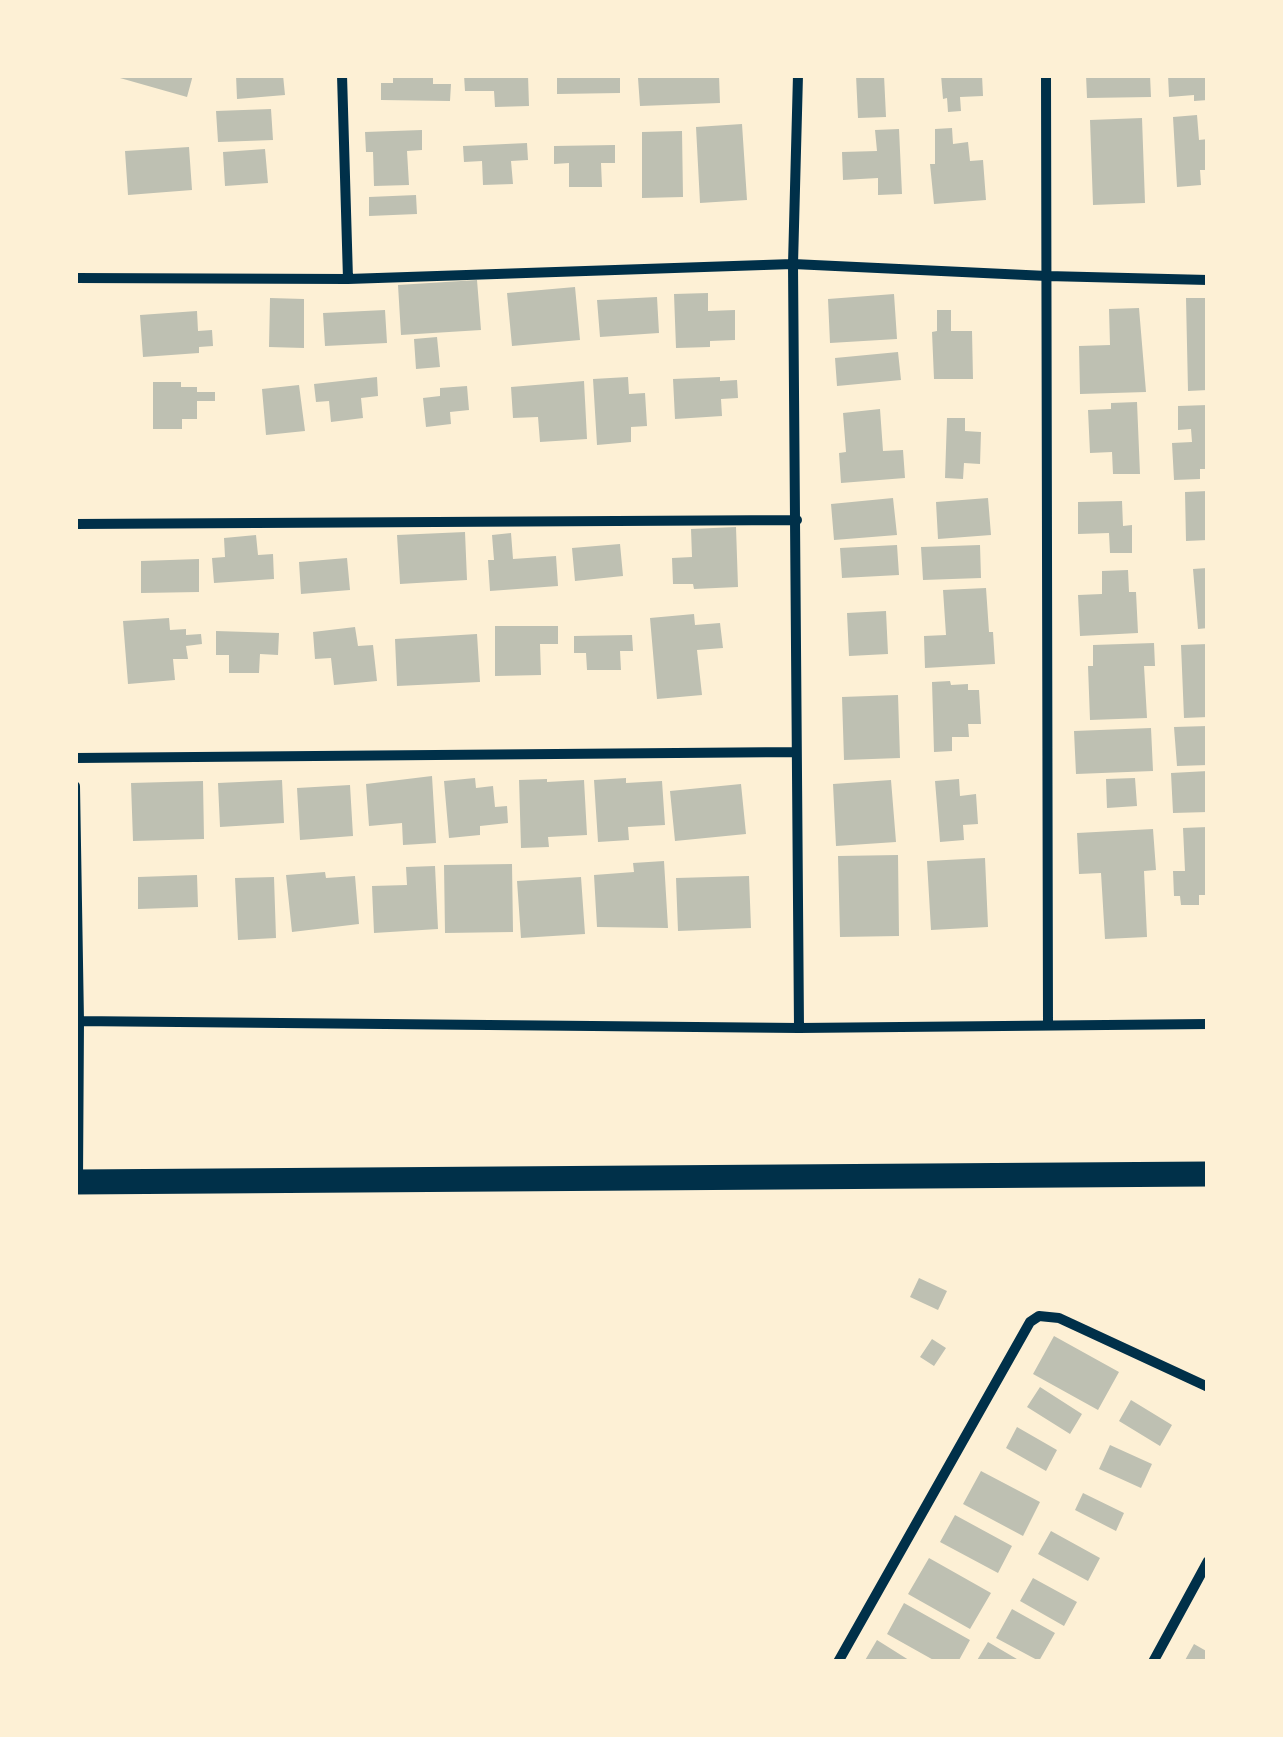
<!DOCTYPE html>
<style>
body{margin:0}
#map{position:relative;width:1283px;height:1737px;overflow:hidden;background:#fdf0d5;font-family:"Open Sans",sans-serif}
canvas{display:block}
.frame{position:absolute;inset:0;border:78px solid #fdf0d5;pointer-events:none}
</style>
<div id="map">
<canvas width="1283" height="1737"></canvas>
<div class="frame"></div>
</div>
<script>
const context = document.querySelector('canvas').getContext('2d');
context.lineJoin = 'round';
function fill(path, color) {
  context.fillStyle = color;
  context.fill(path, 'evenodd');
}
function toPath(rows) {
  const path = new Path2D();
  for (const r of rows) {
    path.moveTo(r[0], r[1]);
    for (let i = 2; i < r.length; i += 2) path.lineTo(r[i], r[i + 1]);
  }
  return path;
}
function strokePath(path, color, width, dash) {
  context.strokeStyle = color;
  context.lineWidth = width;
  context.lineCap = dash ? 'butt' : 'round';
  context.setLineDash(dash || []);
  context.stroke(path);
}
fill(toPath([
 [121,75,193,75,187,97,120,78],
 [236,75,283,75,285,95,237,99],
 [393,75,433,75,433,84,451,84,450,101,381,100,381,83,393,83],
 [464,75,528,75,529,106,495,107,494,91,465,91],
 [557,75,620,75,620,93,557,94],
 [655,75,719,75,720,103,640,106,638,78],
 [856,75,884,75,886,117,858,118],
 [941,75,982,75,983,96,960,97,961,111,948,112,947,98,943,99],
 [1086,75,1150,75,1151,97,1087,98],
 [1168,75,1208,75,1208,100,1194,101,1194,95,1169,97],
 [271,109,273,140,218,142,216,111],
 [1197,115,1199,140,1208,139,1208,170,1200,170,1201,185,1177,187,1173,117],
 [1142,118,1145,203,1093,205,1090,120],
 [742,124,747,200,700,203,696,127],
 [952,128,953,144,968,142,970,161,983,160,986,200,934,204,930,164,935,164,935,129],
 [899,129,902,194,878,195,878,178,843,180,842,152,877,151,875,130],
 [422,130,422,150,407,151,409,185,374,186,373,152,366,152,365,132],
 [682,131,683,197,642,198,642,132],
 [527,143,528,160,511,161,513,184,483,185,482,161,464,162,463,146],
 [615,145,615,163,601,163,602,187,569,187,569,163,554,164,554,146],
 [189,147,192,190,128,195,125,151],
 [265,149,268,183,225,186,223,152],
 [416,195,417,214,369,216,369,197],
 [477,280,481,330,401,335,398,285],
 [575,287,580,340,512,346,507,293],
 [708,293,708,311,735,310,735,340,710,341,710,347,676,348,674,294],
 [894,294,897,339,830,343,828,299],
 [657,297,659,333,600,337,597,300],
 [270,298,304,299,304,348,269,347],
 [1186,298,1208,298,1208,390,1188,391],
 [1139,308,1146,392,1080,394,1079,346,1110,345,1109,309],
 [385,310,387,343,325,346,323,313],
 [937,310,951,310,951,331,972,331,973,379,934,379,932,332,937,331],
 [197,311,198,331,212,330,213,346,199,347,199,353,143,357,140,315],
 [437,337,440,367,416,369,414,339],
 [898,352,901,380,837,386,835,358],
 [377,377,378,396,361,398,363,418,331,422,329,401,316,402,314,384],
 [628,377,629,394,645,393,647,426,631,427,631,442,597,445,593,379],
 [720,377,720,381,737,380,738,398,721,399,722,416,675,419,673,379],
 [584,381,587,439,540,442,538,417,513,418,511,387],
 [153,382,181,382,181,387,197,387,197,392,215,392,215,401,197,401,197,419,182,419,182,429,153,429],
 [299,385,305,431,266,435,262,389],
 [467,386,469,410,450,412,451,424,426,427,423,398,440,396,440,388],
 [1137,402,1140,474,1113,474,1112,452,1090,453,1088,410,1111,409,1111,403],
 [1208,405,1208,469,1200,469,1200,479,1174,480,1172,443,1192,442,1191,429,1178,430,1178,406],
 [880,409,883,451,903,450,905,478,841,483,839,453,846,452,843,413],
 [947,418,965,418,965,431,981,432,980,464,964,463,963,479,945,478],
 [1208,491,1208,540,1186,541,1185,492],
 [893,498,897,535,834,540,831,504],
 [988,498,991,535,938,539,936,502],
 [1122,501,1123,526,1132,525,1132,553,1110,553,1109,533,1078,534,1078,502],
 [736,527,738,587,694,589,693,584,673,584,672,558,692,557,691,529],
 [465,532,467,580,400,584,397,535],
 [511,533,513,559,556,556,558,586,490,591,488,560,494,560,492,535],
 [256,535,258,555,273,554,274,579,214,583,212,558,225,557,224,538],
 [620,544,623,576,575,581,572,548],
 [897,545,899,575,842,578,840,548],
 [980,545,981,578,923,580,921,547],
 [347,558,350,590,301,594,299,562],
 [199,559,199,592,141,593,141,561],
 [1207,568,1208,628,1198,629,1193,569],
 [1128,570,1129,592,1136,592,1138,633,1080,636,1078,595,1102,594,1102,571],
 [986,588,989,632,993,632,995,664,925,668,924,636,946,635,943,590],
 [886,611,888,654,849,656,847,613],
 [694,614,695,625,720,623,723,648,697,650,702,695,657,699,650,618],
 [169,618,170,630,186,629,186,635,201,634,202,644,186,646,188,659,173,659,175,680,128,684,123,621],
 [495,626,558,626,558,644,540,644,541,675,495,676],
 [355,627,358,646,373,645,377,681,334,685,331,658,315,659,313,632],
 [216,631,279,633,278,655,260,654,259,673,229,673,229,655,216,655],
 [477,634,480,682,397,686,395,639],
 [632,635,633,651,620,651,621,670,587,670,586,653,574,653,574,636],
 [1154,643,1155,666,1144,666,1147,718,1090,720,1088,666,1093,666,1093,645],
 [1208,644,1208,717,1184,718,1181,645],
 [950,681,951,685,968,684,968,690,979,690,981,724,968,724,969,737,952,737,952,751,934,752,932,682],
 [898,695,900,758,844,760,842,697],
 [1208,726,1208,765,1177,766,1174,727],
 [1151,728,1153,771,1076,774,1074,731],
 [1208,771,1208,812,1173,813,1171,773],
 [432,776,436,843,403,845,402,823,369,826,366,784],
 [475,778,476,788,493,786,495,807,507,806,508,823,480,826,480,835,449,838,444,781],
 [626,778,626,783,662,781,665,825,628,827,629,840,598,842,594,780],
 [1135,778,1137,806,1107,808,1106,779],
 [547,779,547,782,584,780,587,835,548,837,549,847,521,848,519,780],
 [959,779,960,796,976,794,978,824,963,825,964,840,940,842,935,781],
 [282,780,284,823,220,827,218,783],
 [891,780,896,842,836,846,833,784],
 [203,781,204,839,133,841,131,783],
 [741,784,746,834,675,841,670,791],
 [350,785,353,836,300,840,297,788],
 [1208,827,1208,895,1199,895,1199,905,1181,905,1180,896,1174,896,1173,871,1185,871,1183,828],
 [1153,829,1156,870,1144,871,1147,937,1105,939,1101,873,1079,874,1077,833],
 [898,855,899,936,840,937,838,856],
 [985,858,988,927,931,930,927,861],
 [664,861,668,928,597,927,594,875,634,872,633,863],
 [512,864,513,932,445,933,444,865],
 [435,866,438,929,374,933,372,886,407,885,406,867],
 [325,872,326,878,355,876,359,924,292,932,286,875],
 [197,875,198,907,138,909,138,877],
 [749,876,751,928,678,931,676,878],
 [274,877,276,938,238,940,235,878],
 [581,877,585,934,521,938,517,881],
 [919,1278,947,1291,938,1310,910,1297],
 [1054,1336,1119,1372,1098,1410,1033,1374],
 [932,1339,946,1348,934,1366,920,1357],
 [1040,1387,1082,1414,1070,1434,1027,1407],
 [1131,1400,1172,1425,1160,1446,1119,1421],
 [1017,1427,1057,1450,1046,1471,1006,1448],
 [1110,1445,1152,1464,1141,1488,1099,1469],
 [981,1471,1040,1502,1023,1536,963,1504],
 [1083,1493,1124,1513,1116,1531,1075,1510],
 [955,1515,1012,1546,998,1573,940,1542],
 [1051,1531,1100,1558,1088,1581,1038,1554],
 [929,1558,991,1593,970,1629,908,1594],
 [1033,1578,1077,1602,1064,1626,1020,1601],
 [904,1603,970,1640,958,1662,937,1662,887,1634],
 [1012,1609,1055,1633,1039,1661,996,1638],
 [877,1640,912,1662,864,1662],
 [988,1642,1022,1662,976,1662],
 [1194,1644,1208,1652,1208,1662,1184,1662]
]), '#bec0b2');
strokePath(toPath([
 [342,75,348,279],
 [798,75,793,264,799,1028],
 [1046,75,1048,1025],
 [75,278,348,279,793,264,1047,276,1208,280],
 [75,524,797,520],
 [75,758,796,752],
 [75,786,79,1021,78,1180],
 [75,1021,799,1028,1208,1024],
 [838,1662,1030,1322,1039,1316,1059,1318,1208,1387],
 [1153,1662,1208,1561]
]), '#003049', 10);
strokePath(toPath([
 [75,1182,1208,1174]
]), '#003049', 25);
</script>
